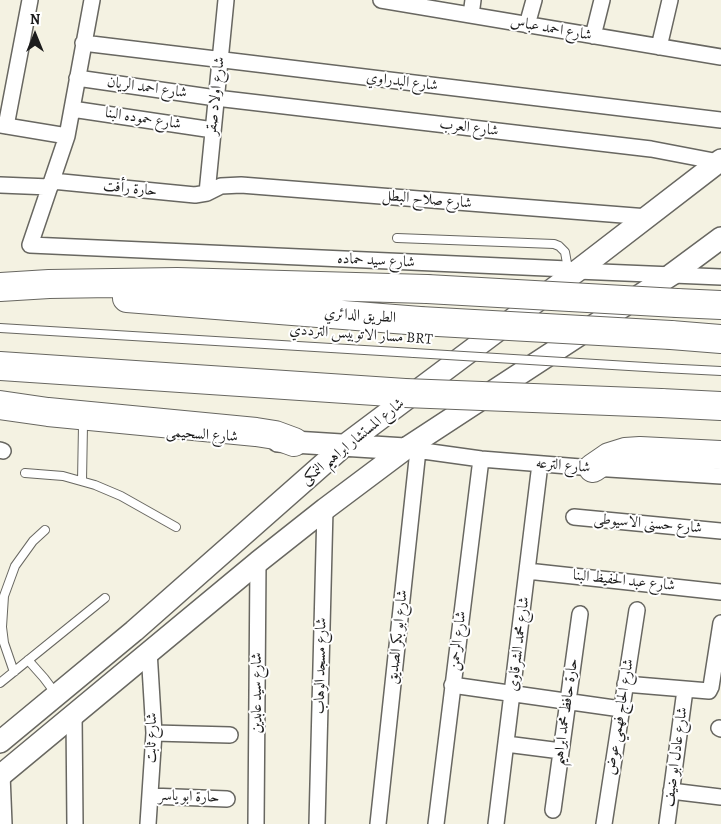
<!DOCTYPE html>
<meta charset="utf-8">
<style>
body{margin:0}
#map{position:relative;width:721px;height:824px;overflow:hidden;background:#f4f2e2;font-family:Alegreya,serif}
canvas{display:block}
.north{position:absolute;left:10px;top:10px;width:50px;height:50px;-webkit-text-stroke:4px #fff;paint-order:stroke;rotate:0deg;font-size:14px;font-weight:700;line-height:20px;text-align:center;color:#1c1c1c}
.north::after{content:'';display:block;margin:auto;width:18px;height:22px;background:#1c1c1c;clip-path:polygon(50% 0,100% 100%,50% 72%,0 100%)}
</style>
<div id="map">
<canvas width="721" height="824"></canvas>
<div class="north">N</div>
</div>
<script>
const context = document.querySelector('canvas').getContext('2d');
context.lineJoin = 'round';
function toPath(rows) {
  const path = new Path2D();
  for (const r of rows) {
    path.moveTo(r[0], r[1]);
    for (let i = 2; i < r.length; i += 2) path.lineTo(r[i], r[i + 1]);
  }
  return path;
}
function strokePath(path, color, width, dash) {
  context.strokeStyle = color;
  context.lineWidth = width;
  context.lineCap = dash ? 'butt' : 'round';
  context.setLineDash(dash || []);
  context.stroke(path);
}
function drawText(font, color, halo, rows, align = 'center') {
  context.font = font + ' Alegreya,Amiri,serif';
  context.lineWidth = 4;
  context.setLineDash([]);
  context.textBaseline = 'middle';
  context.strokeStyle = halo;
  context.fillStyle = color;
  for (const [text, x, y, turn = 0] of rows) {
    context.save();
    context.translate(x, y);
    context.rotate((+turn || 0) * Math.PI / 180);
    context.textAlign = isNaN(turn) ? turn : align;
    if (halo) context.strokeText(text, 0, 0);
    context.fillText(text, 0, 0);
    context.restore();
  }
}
const lane = toPath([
 [397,238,554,244,559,246,565,252,568,269],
 [0,328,414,353],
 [662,368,721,371],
 [25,473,63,476,95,485,121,496,176,527],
 [82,481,83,425],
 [28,660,44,678,56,694],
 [14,672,4,643,2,627,4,596,15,566,33,541,45,530],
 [0,683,105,598]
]);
const street = toPath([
 [92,0,67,136,30,245,568,269,577,271,721,277],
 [381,0,721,57],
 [471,15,473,0],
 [527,25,534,0],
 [593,36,602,0],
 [83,43,721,120],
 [659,47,670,0],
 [77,78,216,98,651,149,719,162,721,163],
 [72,109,213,130],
 [0,125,67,136],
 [6,126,30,0],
 [52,181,195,195,207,193,221,186,241,185,648,217],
 [0,185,50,187],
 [207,193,226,0],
 [409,449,481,459,593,468,721,476],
 [0,450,3,451],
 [574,517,721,531],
 [527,571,721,592],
 [625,684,709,691,711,687,721,623],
 [452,685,621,709],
 [74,714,75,824],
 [719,728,721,729],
 [154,733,230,735],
 [506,744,561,751],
 [2,774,4,824],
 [671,791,721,797],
 [150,796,227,799],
 [553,810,580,614],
 [148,824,154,733,149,651],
 [256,824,258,562],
 [317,824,325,509],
 [378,824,418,450],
 [436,824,481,459],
 [496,824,540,464],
 [604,824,637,610],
 [667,824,685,690]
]);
const secondary = toPath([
 [278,441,405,449],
 [0,742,134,631,345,445,577,271,721,160],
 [0,776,258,562,325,509,405,449,671,275,721,238]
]);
const highway = toPath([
 [0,287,49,284,177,282,427,289],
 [127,298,420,321],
 [677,303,721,305],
 [671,335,721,339],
 [0,366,405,393],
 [661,403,721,406],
 [0,405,48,412,256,432,275,435,294,442],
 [593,468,609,457,625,452,640,451,721,455]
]);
strokePath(lane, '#686761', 10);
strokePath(street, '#686761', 18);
strokePath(secondary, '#686761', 24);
strokePath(highway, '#686761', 30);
strokePath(lane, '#fff', 8);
strokePath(street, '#fff', 15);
strokePath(secondary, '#fff', 21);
strokePath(highway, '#fff', 28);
const laneBridge = toPath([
 [414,353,662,368]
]);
const highwayBridge = toPath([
 [427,289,677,303],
 [420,321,671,335],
 [405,393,661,403]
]);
strokePath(laneBridge, '#686761', 10, []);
strokePath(highwayBridge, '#686761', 30, []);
strokePath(laneBridge, '#fff', 8);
strokePath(highwayBridge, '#fff', 28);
drawText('15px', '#1c1c1c', '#fff', [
 ["شارع احمد عباس",551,29,10],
 ["شارع البدراوي",402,82,7],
 ["شارع احمد الريان",147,88,8],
 ["شارع اولاد صقر",216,96,-84],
 ["شارع حموده البنا",143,119,9],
 ["شارع العرب",469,128,7],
 ["حارة رأفت",130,189,6],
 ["شارع صلاح البطل",427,200,5],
 ["شارع سيد حماده",376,261,3],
 ["الطريق الدائري",360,316,4],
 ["مسار الاتوبيس الترددي BRT",361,335,4],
 ["شارع السحيمى",202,435,4],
 ["شارع المستشار ابراهيم النمكى",353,442,-39],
 ["شارع الترعه",563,466,5],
 ["شارع حسنى الاسيوطى",648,524,5],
 ["شارع عبد الحفيظ البنا",624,581,6],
 ["شارع ابو بكر الصديق",398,637,-84],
 ["شارع الرحمن",458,641,-83],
 ["شارع محمد الشرقاوى",519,644,-83],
 ["شارع مسجد الوهاب",321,666,-89],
 ["شارع سيد عابدين",257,693,-90],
 ["حارة حافظ محمد ابراهيم",566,712,-82],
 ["شارع الحاج فهمي عوض",620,717,-81],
 ["شارع ثابت",152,738,-89],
 ["شارع عادل ابو ضيف",676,757,-82],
 ["حارة ابو ياسر",189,797,2]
]);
</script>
